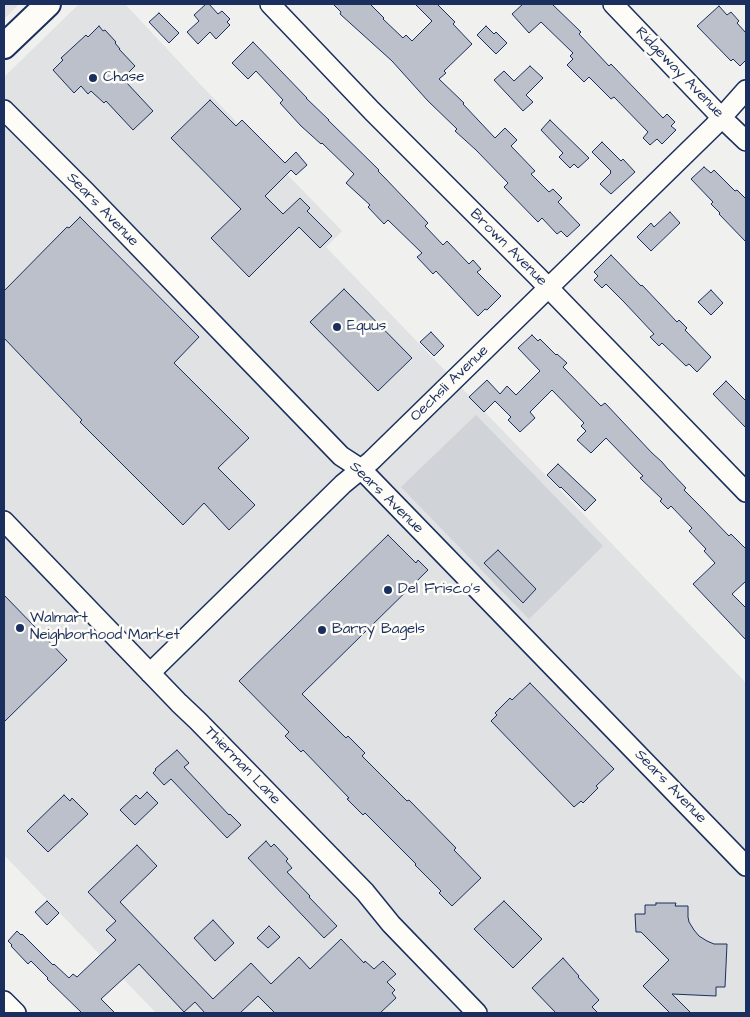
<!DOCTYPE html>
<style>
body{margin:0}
#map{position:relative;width:750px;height:1017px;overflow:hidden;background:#f0f0ee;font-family:"Architects Daughter",sans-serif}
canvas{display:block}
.frame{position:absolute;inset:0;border:5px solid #1b2f5e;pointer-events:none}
</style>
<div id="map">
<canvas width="750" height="1017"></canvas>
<div class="frame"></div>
</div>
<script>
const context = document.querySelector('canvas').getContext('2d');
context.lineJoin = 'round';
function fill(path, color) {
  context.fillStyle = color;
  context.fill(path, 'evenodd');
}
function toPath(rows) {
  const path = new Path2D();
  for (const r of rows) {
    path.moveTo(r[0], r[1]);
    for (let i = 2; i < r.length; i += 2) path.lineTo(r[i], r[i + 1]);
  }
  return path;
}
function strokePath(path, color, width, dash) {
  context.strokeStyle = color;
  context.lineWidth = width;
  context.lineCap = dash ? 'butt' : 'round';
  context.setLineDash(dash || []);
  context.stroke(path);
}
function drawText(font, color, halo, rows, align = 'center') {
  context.font = font + ' "Architects Daughter",sans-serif';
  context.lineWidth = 5;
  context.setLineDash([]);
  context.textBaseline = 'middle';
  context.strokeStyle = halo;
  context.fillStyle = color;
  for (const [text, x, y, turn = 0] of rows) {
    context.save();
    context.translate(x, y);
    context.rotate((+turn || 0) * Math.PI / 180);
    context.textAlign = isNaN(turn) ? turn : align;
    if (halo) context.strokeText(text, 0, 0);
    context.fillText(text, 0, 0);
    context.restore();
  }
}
fill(toPath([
 [4,4,19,4,4,19],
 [79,4,125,4,197,81,342,231,326,247,746,683,746,1013,156,1013,4,855,4,77]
]), '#e0e2e3');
fill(toPath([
 [476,415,603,546,529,619,401,487]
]), '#d0d3d8');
const building = toPath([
 [206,4,209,4,218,14,222,11,230,19,227,22,230,25,216,39,210,32,198,44,187,32,199,21,194,15,206,4],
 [333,4,370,4,384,18,383,19,403,38,406,35,412,41,432,21,415,4,437,4,455,22,453,24,472,44,444,71,446,73,439,79,464,103,463,104,495,138,505,128,517,140,511,146,535,171,531,174,549,192,553,189,562,198,558,202,580,225,567,237,561,231,557,234,542,218,538,222,504,187,508,183,476,150,455,131,457,129,428,101,392,61,340,14,341,12,333,4],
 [523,4,552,4,581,32,579,34,609,66,611,64,663,118,667,114,675,122,671,126,676,130,662,144,657,139,650,145,643,138,648,132,614,97,611,99,589,77,584,82,567,65,573,59,570,56,573,53,541,22,529,33,512,14,523,4],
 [719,6,727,15,731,12,739,21,737,23,746,33,746,60,740,66,733,59,731,61,697,26,719,6],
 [159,13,179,33,169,43,149,22,159,13],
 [99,26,103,31,105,30,116,42,115,43,120,49,119,49,135,66,125,76,129,80,126,82,153,111,133,130,106,101,104,103,91,91,88,94,81,86,74,93,53,70,63,60,61,58,86,35,88,37,99,26],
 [486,26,494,34,496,32,507,43,496,54,477,35,486,26],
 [253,42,307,98,306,98,329,120,328,120,379,170,378,171,384,177,428,223,425,226,443,245,447,241,469,264,473,260,481,269,477,272,501,296,487,310,485,309,478,316,436,271,433,274,417,257,422,253,388,220,384,224,368,207,370,205,346,183,354,174,322,143,321,144,301,126,280,103,283,100,256,71,248,79,232,63,253,42],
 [530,66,543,78,526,95,533,102,523,111,494,80,504,71,514,81,530,66],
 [210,100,236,126,242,120,285,163,296,152,307,165,296,175,291,170,265,196,283,214,300,198,310,208,307,211,332,236,320,248,299,227,249,277,211,238,241,209,171,138,210,100],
 [550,120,589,158,578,168,574,164,570,168,559,157,563,153,541,130,550,120],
 [602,142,621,161,623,159,635,172,611,194,600,184,611,173,610,172,611,171,592,152,602,142],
 [704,167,711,173,714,170,735,191,737,190,746,199,746,242,719,214,720,213,711,204,713,202,691,179,704,167],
 [670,212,680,223,651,251,637,237,651,223,654,227,670,212],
 [80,217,199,337,174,363,249,438,218,468,255,505,229,530,204,503,183,525,80,422,82,420,4,338,4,291,67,227,69,228,80,217],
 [611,255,641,286,642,285,677,322,679,320,687,328,685,330,711,357,697,372,689,364,686,366,662,343,659,346,650,337,654,334,624,302,606,284,602,288,594,280,598,276,594,272,611,255],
 [344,289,412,358,378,391,310,322,344,289],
 [711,290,723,303,711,315,698,302,711,290],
 [431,332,444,346,434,356,420,342,431,332],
 [532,335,538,341,540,339,556,355,557,354,567,363,563,367,601,406,605,403,652,453,662,462,667,468,686,488,684,490,703,509,729,536,731,534,746,549,746,581,732,594,746,608,746,640,693,584,715,563,704,551,706,549,689,531,692,528,671,506,668,509,660,501,662,499,640,478,643,476,606,438,591,453,577,440,586,431,581,426,584,423,552,390,530,412,535,418,520,432,508,420,511,417,495,401,484,412,469,397,487,380,500,394,507,386,516,395,540,371,518,348,532,335],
 [726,381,746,401,746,428,713,394,726,381],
 [558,464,596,500,585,511,561,487,560,488,547,475,558,464],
 [388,535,416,563,418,560,428,570,302,694,346,738,348,736,365,753,362,756,407,801,409,800,456,848,454,850,481,878,452,906,439,893,441,891,415,865,416,864,365,813,363,815,347,799,349,798,303,750,301,752,285,736,289,732,239,681,388,535],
 [498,550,536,589,523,603,484,563,498,550],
 [4,595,67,660,4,722,4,595],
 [530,683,614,769,596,786,598,788,583,803,581,801,574,807,491,721,497,715,495,713,510,698,512,700,530,683],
 [177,750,189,763,184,767,229,815,230,814,241,825,227,838,171,779,164,785,153,773,156,770,155,769,177,750],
 [147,792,158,803,135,825,120,810,136,795,140,799,147,792],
 [64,795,70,801,72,798,88,814,48,852,27,831,64,795],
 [266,841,271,847,274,844,288,859,286,861,292,868,287,872,310,896,309,897,337,926,324,938,248,858,266,841],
 [137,845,157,866,120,902,213,999,251,963,271,984,299,957,310,969,341,939,364,963,365,961,374,969,383,961,396,974,387,982,395,990,392,993,396,998,380,1013,275,1013,258,996,240,1013,205,1013,195,1002,184,1012,139,964,101,999,115,1013,82,1013,47,979,48,978,31,961,28,964,11,946,12,945,8,941,17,931,21,935,22,934,53,965,54,964,69,978,73,974,77,977,116,940,106,930,116,921,88,892,137,845],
 [47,901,59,913,47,925,35,912,47,901],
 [504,901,542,939,513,968,474,929,504,901],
 [656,903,676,903,675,906,688,906,688,917,689,922,694,930,699,936,707,941,714,944,727,944,725,987,716,987,716,996,672,994,691,1013,670,1013,643,986,669,960,641,932,636,932,635,914,645,914,645,905,656,905,656,903],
 [213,920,234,943,215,961,194,938,213,920],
 [269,926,280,937,268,948,257,938,269,926],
 [563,958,579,976,578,977,599,1000,592,1007,598,1013,556,1013,532,988,563,958]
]);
fill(building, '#bbc0ca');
strokePath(building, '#1b2f5e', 1);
const minor = toPath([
 [270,4,372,111,537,276,746,492],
 [613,4,722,118,746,141],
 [4,110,85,191,341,456,361,469,746,866],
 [4,521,179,703,198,721,365,892,391,924,477,1013],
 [150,673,343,484,371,461,714,126,746,90],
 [4,1001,16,1013]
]);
const major = toPath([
 [4,46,48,4]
]);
strokePath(minor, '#1b2f5e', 22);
strokePath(major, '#1b2f5e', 28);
strokePath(minor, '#fdfcf7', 19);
strokePath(major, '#fdfcf7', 24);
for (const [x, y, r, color] of [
 [93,78,5,"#1b2f5e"],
 [337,327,5,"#1b2f5e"],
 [388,590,5,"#1b2f5e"],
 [20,628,5,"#1b2f5e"],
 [322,630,5,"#1b2f5e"]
]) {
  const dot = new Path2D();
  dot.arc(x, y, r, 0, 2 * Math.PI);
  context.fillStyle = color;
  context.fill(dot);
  strokePath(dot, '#fdfcf7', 2);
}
drawText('15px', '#1b2f5e', '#fdfcf7', [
 ["Ridgeway Avenue",679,73,46],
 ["Sears Avenue",102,210,46],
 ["Brown Avenue",508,248,45],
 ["Oechsli Avenue",450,384,-44],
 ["Sears Avenue",386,498,44],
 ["Thierman Lane",242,766,46],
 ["Sears Avenue",670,787,46]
]);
drawText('15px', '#1b2f5e', '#fdfcf7', [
 ["Chase",103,78],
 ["Equus",347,327],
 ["Del Frisco's",398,590],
 ["Walmart",30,619],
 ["Neighborhood Market",30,636],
 ["Barry Bagels",332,630]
], 'left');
</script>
